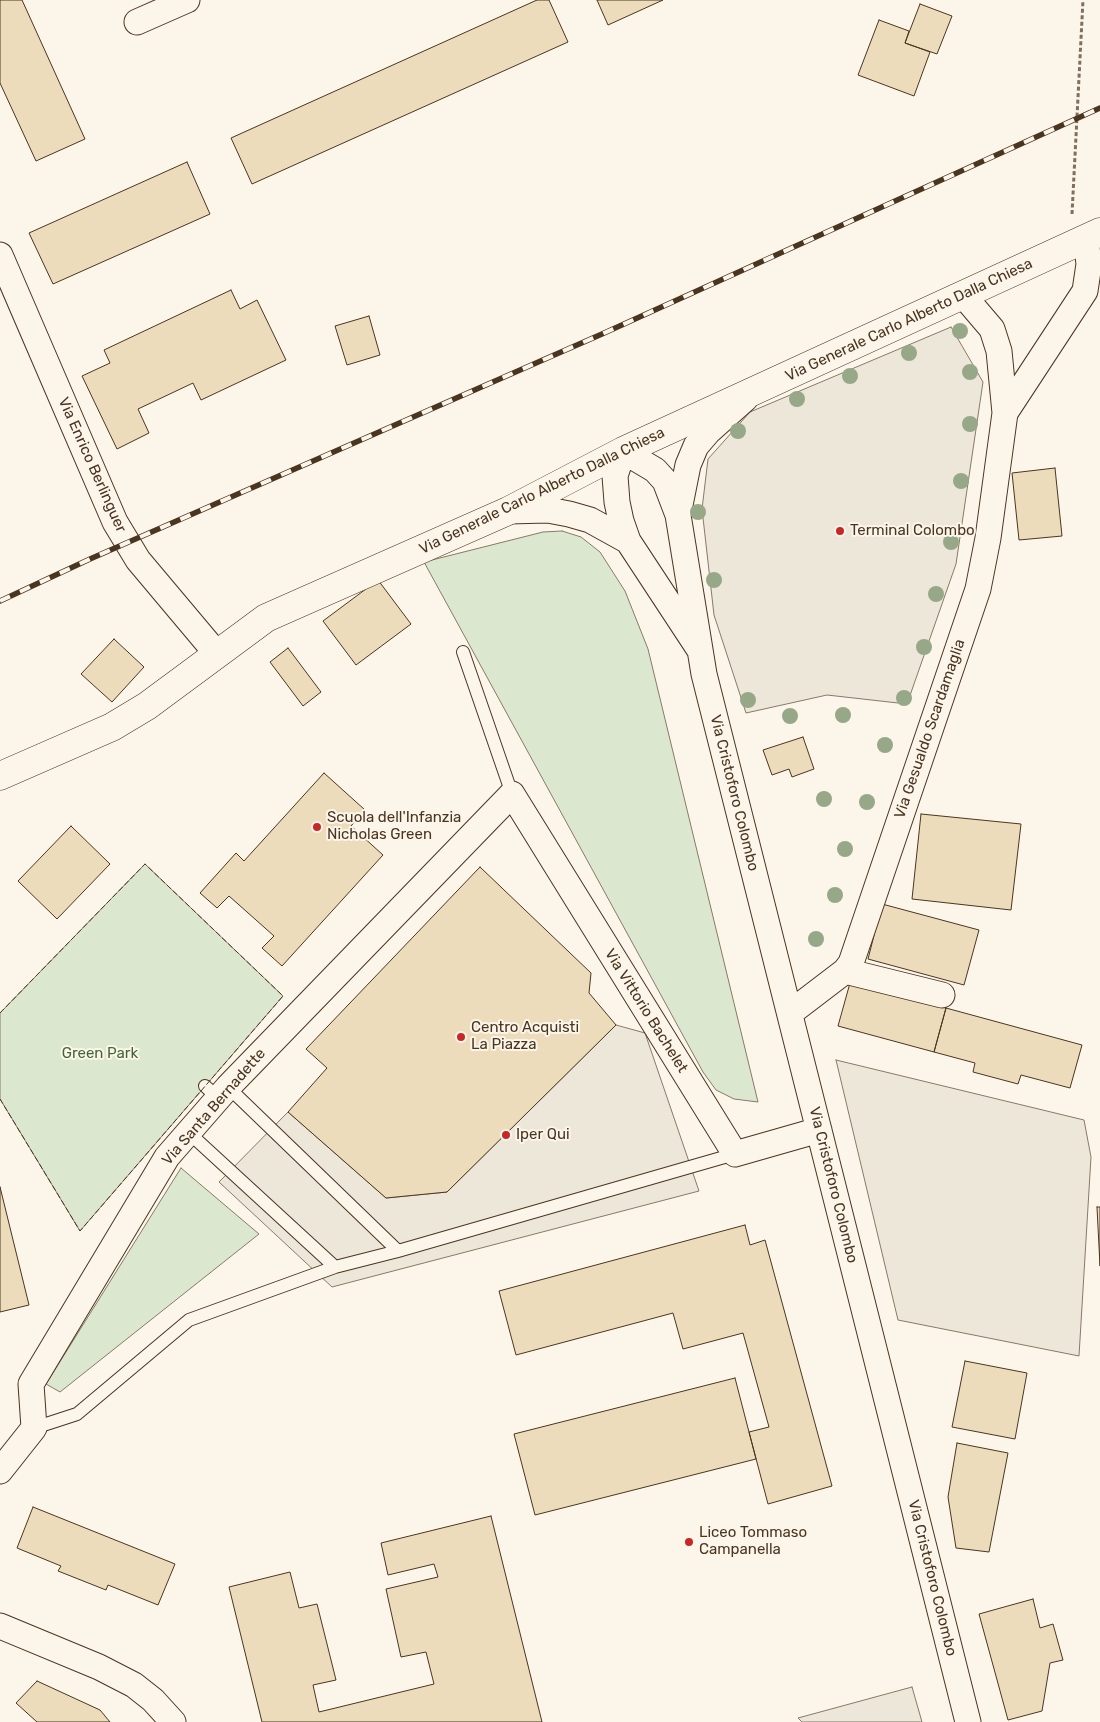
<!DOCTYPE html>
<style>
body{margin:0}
canvas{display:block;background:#fbf6e9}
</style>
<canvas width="1100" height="1722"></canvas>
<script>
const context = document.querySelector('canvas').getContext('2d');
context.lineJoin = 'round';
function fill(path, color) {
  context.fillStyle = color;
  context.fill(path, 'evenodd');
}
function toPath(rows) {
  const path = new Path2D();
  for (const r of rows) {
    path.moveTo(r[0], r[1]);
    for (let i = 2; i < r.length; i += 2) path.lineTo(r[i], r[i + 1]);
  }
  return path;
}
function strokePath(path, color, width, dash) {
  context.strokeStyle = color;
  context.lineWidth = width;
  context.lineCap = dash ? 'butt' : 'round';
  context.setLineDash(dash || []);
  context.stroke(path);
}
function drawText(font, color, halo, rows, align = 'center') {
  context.font = font + ' Rubik,sans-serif';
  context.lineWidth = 4;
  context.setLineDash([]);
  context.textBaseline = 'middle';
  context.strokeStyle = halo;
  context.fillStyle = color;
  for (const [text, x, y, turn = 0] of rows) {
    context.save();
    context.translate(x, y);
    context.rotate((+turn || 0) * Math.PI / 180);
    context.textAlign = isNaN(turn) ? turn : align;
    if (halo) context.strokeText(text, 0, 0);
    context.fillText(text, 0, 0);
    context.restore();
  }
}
const green = toPath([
 [562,531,581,537,600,552,625,591,648,649,758,1102,734,1099,716,1090,703,1072,424,562,543,532,562,531],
 [145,864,283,996,80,1231,0,1099,0,1013,145,864],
 [181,1168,259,1234,60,1392,46,1384,181,1168]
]);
fill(green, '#dce7d0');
strokePath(green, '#887966', 1);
const parking = toPath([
 [951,327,983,382,956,564,907,704,827,695,746,713,714,615,702,509,708,459,750,412,951,327],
 [616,1025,645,1033,699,1191,332,1287,219,1182,288,1112,386,1198,447,1192,616,1025],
 [836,1060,1084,1120,1091,1157,1079,1356,898,1320,836,1060],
 [912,1687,922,1722,802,1722,798,1718,912,1687]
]);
fill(parking, '#ede7d9');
strokePath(parking, '#887966', 1);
const building = toPath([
 [0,0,22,0,85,139,36,161,0,83,0,0],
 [537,0,549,0,568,42,252,184,231,138,537,0],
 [597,0,663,0,608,25,597,0],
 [920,4,952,16,937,54,905,43,920,4],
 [879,20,909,31,905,43,930,52,914,96,858,75,879,20],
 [187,162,210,214,53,284,29,233,187,162],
 [231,290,240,309,257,300,286,360,201,400,193,383,138,409,149,433,117,449,82,376,110,363,104,350,231,290],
 [369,316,380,355,347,365,335,326,369,316],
 [1055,468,1062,536,1019,540,1012,473,1055,468],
 [378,580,411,624,356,665,323,621,378,580],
 [114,639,144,667,112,702,81,674,114,639],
 [288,648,321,692,303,706,270,662,288,648],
 [803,737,814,769,792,777,789,769,772,775,763,750,803,737],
 [324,773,365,810,351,826,383,855,282,966,262,948,274,936,229,896,217,908,200,893,236,853,244,861,324,773],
 [921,814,1021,824,1011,910,912,899,921,814],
 [71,826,110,864,57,919,18,881,71,826],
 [480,867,591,973,589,993,616,1025,447,1192,386,1198,288,1112,327,1068,306,1049,480,867],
 [882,904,979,930,964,985,868,959,882,904],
 [850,983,946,1008,934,1052,838,1026,850,983],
 [946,1008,1082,1045,1070,1088,1021,1075,1018,1084,973,1072,975,1063,934,1052,946,1008],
 [0,1187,29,1305,0,1312,0,1187],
 [1097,1207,1100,1207,1100,1266,1097,1207],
 [745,1225,750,1245,765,1240,832,1486,768,1504,749,1432,769,1427,743,1333,683,1349,673,1313,516,1355,499,1291,745,1225],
 [965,1361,1027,1373,1015,1439,952,1427,965,1361],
 [735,1378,756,1459,535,1515,514,1434,735,1378],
 [957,1443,1008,1453,989,1552,956,1548,948,1497,957,1443],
 [33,1507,175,1564,158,1605,108,1585,106,1590,58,1571,61,1566,17,1548,33,1507],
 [491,1516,542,1722,262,1722,229,1587,290,1572,299,1608,317,1604,336,1680,313,1685,319,1712,434,1684,426,1652,401,1657,386,1589,438,1577,434,1564,388,1575,381,1543,491,1516],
 [1033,1599,1040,1628,1053,1624,1063,1660,1050,1663,1042,1711,1008,1720,979,1614,1033,1599],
 [37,1681,100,1710,110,1722,37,1722,16,1703,37,1681]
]);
fill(building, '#ecdcbc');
strokePath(building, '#4a3520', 1);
const service = toPath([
 [463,652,512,794],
 [205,1086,218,1098],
 [228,1087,398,1251,735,1154],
 [188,1132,335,1267],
 [34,1428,77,1414,189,1320,335,1267,398,1251]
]);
const minor = toPath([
 [137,22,187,0],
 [0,255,115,522,138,560,217,654],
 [1005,413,1085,291,1089,264,1086,239],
 [508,511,548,510,569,514,590,520,628,541],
 [678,515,688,465,696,446,708,432,745,399],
 [699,649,628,541,621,521,617,502,615,476,623,451,655,470,665,481,678,515,704,674,968,1722],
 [845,971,942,995],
 [790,1013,845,971,851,963,978,589,988,538,1005,413,999,351,992,329,963,295],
 [0,1471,34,1428,31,1384,167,1157,228,1087,512,794,735,1154,819,1130],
 [0,1626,99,1667,134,1685,153,1700,173,1722]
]);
const tertiary = toPath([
 [0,776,112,727,147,706,266,618,508,511,623,451,1100,232]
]);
strokePath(service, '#4a3520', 14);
strokePath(minor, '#4a3520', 27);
strokePath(tertiary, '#4a3520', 29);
strokePath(toPath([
 [1072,214,1083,0]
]), '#7f6f5c', 3, [4, 2.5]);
strokePath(service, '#fbf6e9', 12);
strokePath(minor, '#fbf6e9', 25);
strokePath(tertiary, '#fbf6e9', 28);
const rail = toPath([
 [0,601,90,559,602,334,1100,108]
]);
strokePath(rail, '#4a3520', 5.5);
strokePath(rail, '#fbf6e9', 4, [11]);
strokePath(toPath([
 [0,1013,145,864,283,996,80,1231,0,1099]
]), '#4a3520', 1, [6, 2.5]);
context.fillStyle = '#96a887';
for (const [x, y] of [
 [960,331],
 [909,353],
 [970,372],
 [850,376],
 [797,399],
 [970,424],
 [738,431],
 [961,481],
 [698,512],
 [951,542],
 [714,580],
 [936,594],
 [924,647],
 [904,698],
 [748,700],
 [843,715],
 [790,716],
 [885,745],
 [824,799],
 [867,802],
 [845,849],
 [835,895],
 [816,939]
]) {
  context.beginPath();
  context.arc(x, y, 8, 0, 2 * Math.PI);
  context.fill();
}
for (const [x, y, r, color] of [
 [840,531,5,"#c62828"],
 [317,827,5,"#c62828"],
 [461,1037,5,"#c62828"],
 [506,1135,5,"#c62828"],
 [689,1542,5,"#c62828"]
]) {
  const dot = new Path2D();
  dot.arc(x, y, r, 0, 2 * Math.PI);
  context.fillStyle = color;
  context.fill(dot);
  strokePath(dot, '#fbf6e9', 2);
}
drawText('15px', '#4a3520', '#fbf6e9', [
 ["Via Generale Carlo Alberto Dalla Chiesa",909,320,-25],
 ["Via Enrico Berlinguer",92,465,66],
 ["Via Generale Carlo Alberto Dalla Chiesa",542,491,-26],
 ["Via Gesualdo Scardamaglia",930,729,-71],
 ["Via Cristoforo Colombo",734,793,76],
 ["Via Vittorio Bachelet",646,1011,58],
 ["Via Santa Bernadette",214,1107,-49],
 ["Via Cristoforo Colombo",833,1185,76],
 ["Via Cristoforo Colombo",932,1578,76]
]);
drawText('15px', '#4a3520', '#fbf6e9', [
 ["Terminal Colombo",850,531],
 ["Scuola dell'Infanzia",327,818],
 ["Nicholas Green",327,835],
 ["Centro Acquisti",471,1028],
 ["La Piazza",471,1045],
 ["Iper Qui",516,1135],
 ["Liceo Tommaso",699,1533],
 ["Campanella",699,1550]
], 'left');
drawText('15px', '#436837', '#fbf6e9', [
 ["Green Park",100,1054]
]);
</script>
